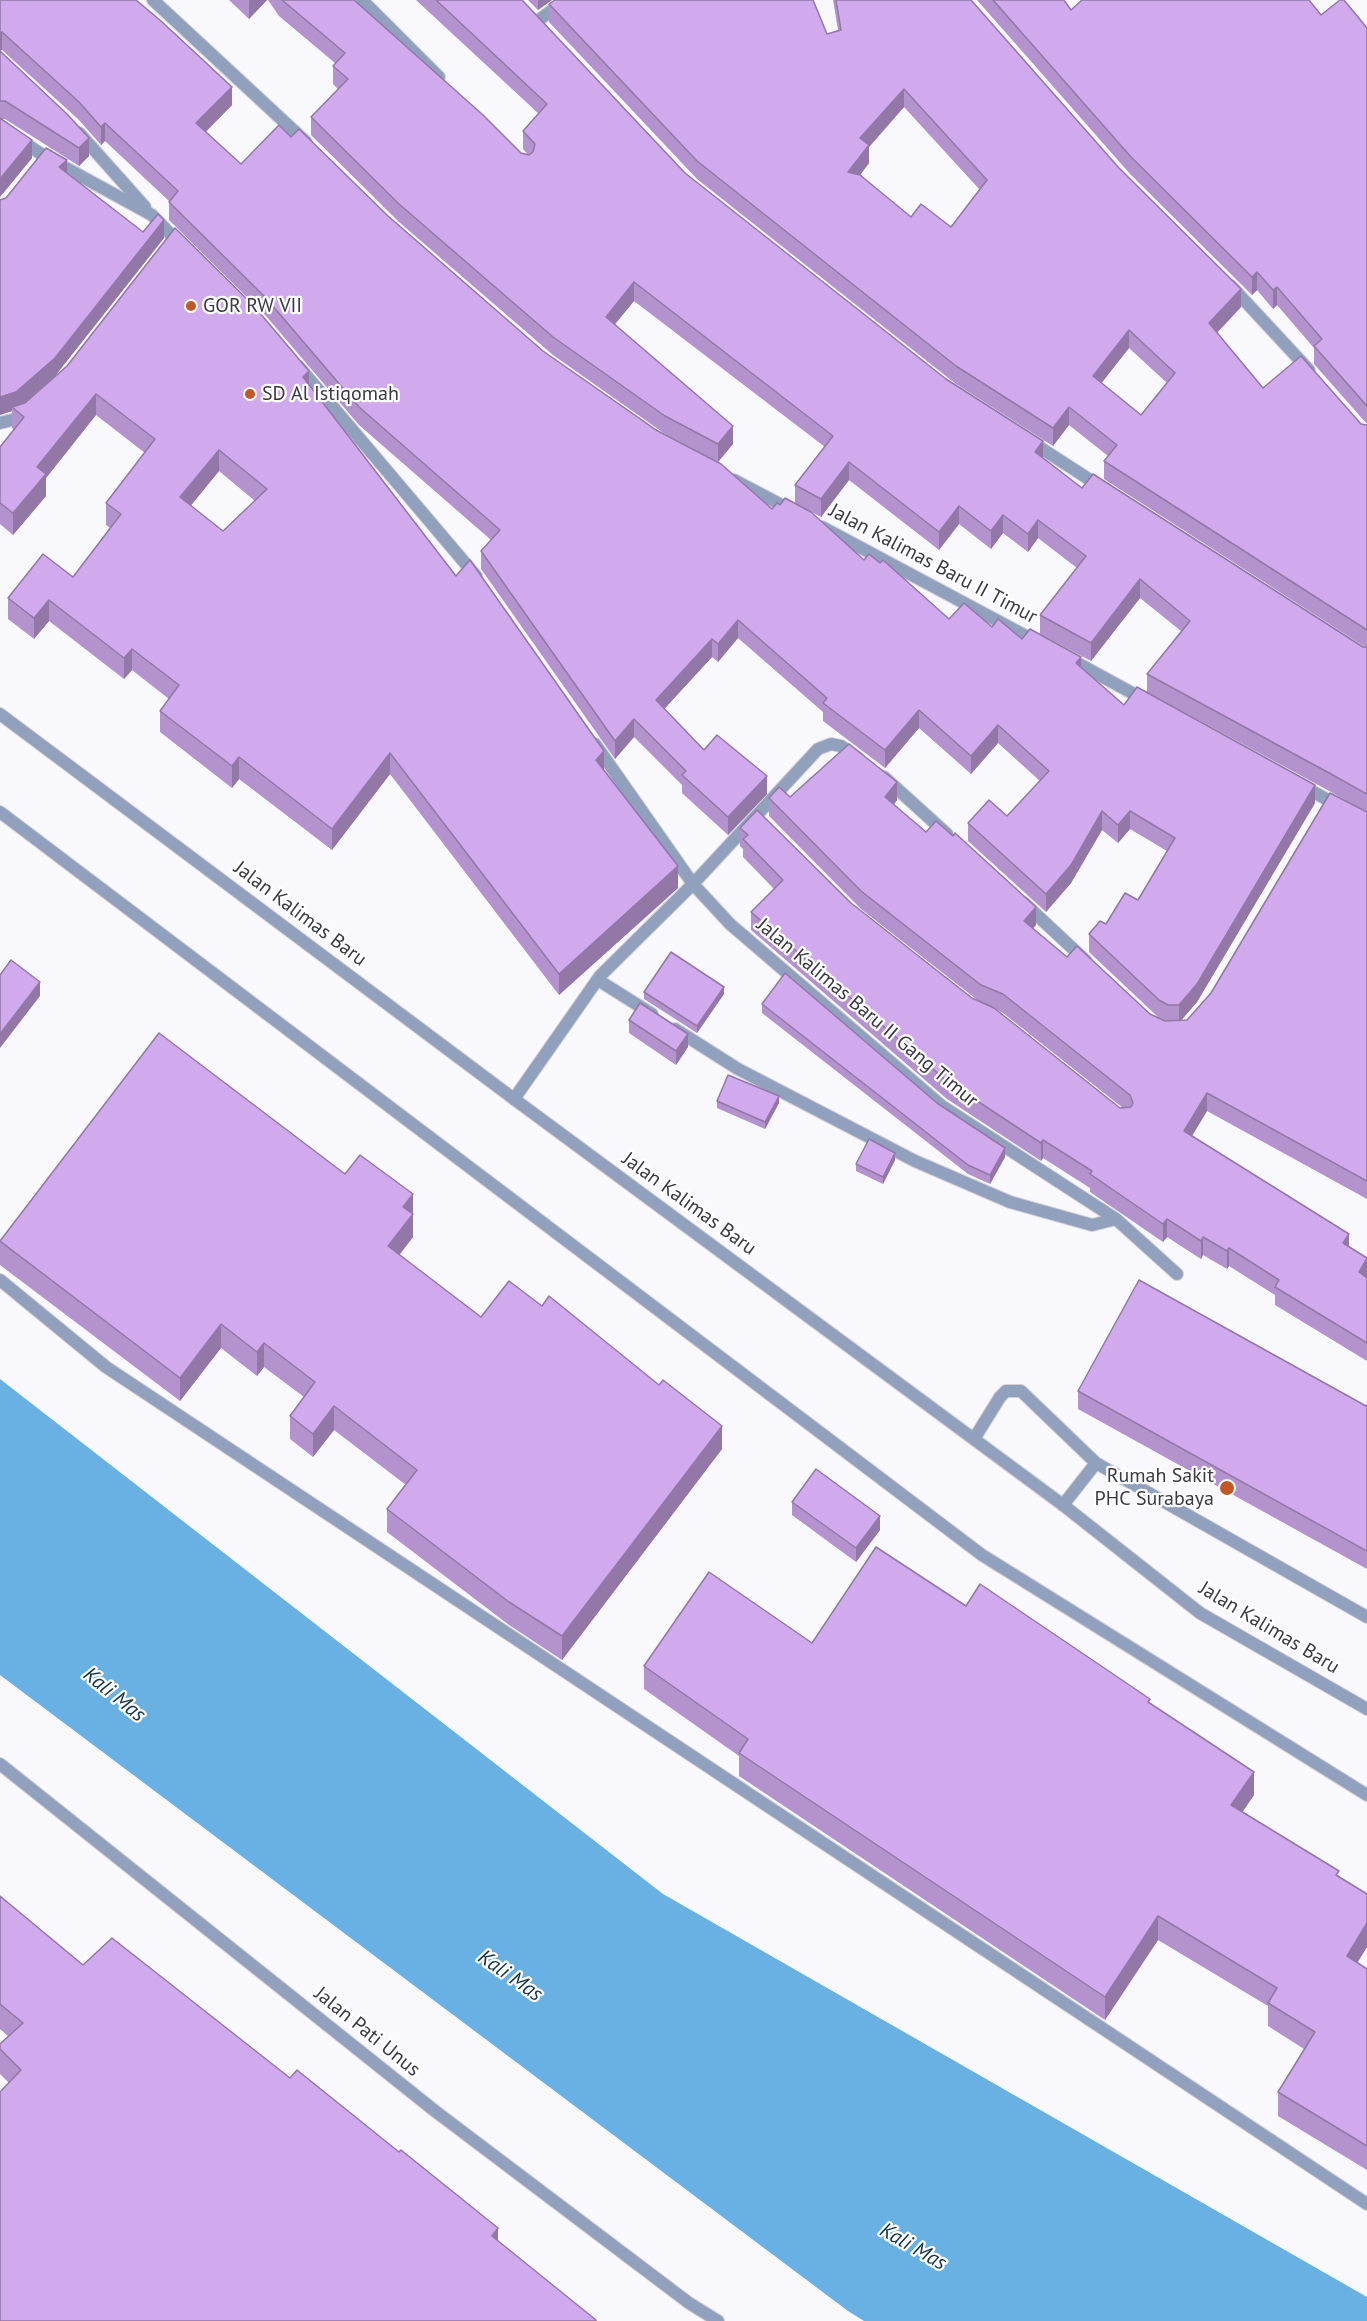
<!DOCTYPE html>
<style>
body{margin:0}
canvas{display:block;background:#f8f8fd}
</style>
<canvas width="1367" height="2321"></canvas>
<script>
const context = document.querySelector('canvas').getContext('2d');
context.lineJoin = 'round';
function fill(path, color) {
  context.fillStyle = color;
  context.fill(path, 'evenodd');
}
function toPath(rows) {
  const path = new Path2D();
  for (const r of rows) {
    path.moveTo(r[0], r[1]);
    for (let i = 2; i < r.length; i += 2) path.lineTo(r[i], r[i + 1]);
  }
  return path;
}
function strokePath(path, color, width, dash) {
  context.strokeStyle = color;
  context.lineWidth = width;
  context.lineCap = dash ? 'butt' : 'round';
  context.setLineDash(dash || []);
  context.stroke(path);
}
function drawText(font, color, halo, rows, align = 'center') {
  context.font = font + ' "PT Sans",sans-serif';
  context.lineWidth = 4.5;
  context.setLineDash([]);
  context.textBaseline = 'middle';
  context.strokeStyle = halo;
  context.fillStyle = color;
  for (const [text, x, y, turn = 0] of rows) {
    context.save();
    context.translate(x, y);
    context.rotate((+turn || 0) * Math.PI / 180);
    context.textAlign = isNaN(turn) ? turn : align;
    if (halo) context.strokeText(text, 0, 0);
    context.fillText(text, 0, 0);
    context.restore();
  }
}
fill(toPath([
 [0,1379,663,1894,1367,2297,1367,2321,864,2321,848,2311,0,1675]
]), '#69b1e3');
const service = toPath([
 [0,812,982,1555,1367,1795],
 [0,1280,106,1367,1367,2204],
 [974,1439,1000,1397,1006,1391,1021,1391,1096,1463,1367,1617],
 [1063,1505,1096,1463]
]);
const minor = toPath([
 [153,0,306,142],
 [362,0,439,77],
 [536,22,566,0],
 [0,126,44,156,152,215,181,245],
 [79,133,145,207],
 [1231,286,1309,370],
 [299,367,476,576],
 [0,423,20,418,26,413],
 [1030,441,1101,487],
 [734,480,793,511],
 [822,527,1039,643],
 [1068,658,1145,700],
 [595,744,693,884,730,924,942,1106,1116,1219,1177,1274],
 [884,777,947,834],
 [1303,786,1367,822],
 [1024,903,1086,961],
 [598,980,652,1014],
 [675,1029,738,1069,915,1161,1010,1202,1092,1225,1116,1219],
 [514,1099,600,976,693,884,818,749,831,744,841,746,858,758],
 [0,1764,435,2111,689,2303,718,2321]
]);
const tertiary = toPath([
 [0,714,514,1099,1063,1505,1200,1613,1367,1709]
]);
strokePath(service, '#d2d2d8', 14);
strokePath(minor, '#d2d2d8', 14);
strokePath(tertiary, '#d2d2d8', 14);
strokePath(service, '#91a0bd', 12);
strokePath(minor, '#91a0bd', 12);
strokePath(tertiary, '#91a0bd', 12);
fill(toPath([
 [0,0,232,105,206,132,241,164,291,137,388,216,543,351,772,509,864,560,949,619,992,627,1022,639,1081,667,1124,705,1315,803,1197,1002,1181,1020,1187,1020,1211,993,1364,811,1331,792,1147,692,1147,674,1181,631,1140,598,1091,661,1040,634,1040,615,1077,568,1038,538,1028,552,1003,533,991,549,959,524,939,550,849,480,821,517,795,503,795,485,825,447,634,301,615,324,733,444,718,462,665,434,553,355,399,222,311,135,311,117,338,89,333,84,333,66,335,63,279,16,268,0,354,0,521,153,528,155,523,149,523,131,539,114,416,0,522,0,685,173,1082,488,1363,647,1365,647,1104,479,1104,461,1108,456,1069,425,1053,446,956,384,697,179,549,22,549,4,827,34,838,30,833,0,971,0,1241,307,1217,333,1263,388,1361,424,1367,425,1367,1199,1207,1111,1192,1136,1349,1246,1367,1278,1367,1361,1275,1305,1275,1295,1229,1266,1227,1269,1203,1255,1201,1259,1167,1237,1163,1242,1090,1192,1090,1188,1043,1158,1041,1161,947,1099,751,930,751,912,774,889,743,857,743,849,740,846,740,828,851,903,972,998,980,1002,861,909,769,816,769,798,790,797,897,800,894,805,1036,925,1033,928,1067,957,1150,1014,1159,1018,1089,952,1089,934,1106,924,1138,900,1167,851,1130,829,1118,843,1102,830,1071,883,1046,912,968,841,968,823,1007,816,1040,781,998,743,971,774,919,728,885,768,823,721,823,712,738,638,718,662,712,657,664,709,704,750,767,794,728,835,682,793,682,785,634,737,615,759,481,569,481,551,491,540,359,425,266,316,169,220,169,201,105,141,101,145,79,120,2,50],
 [904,107,980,190,951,227,911,217,860,175,869,163,869,147],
 [1129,348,1167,383,1141,415,1101,383],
 [995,1009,1003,1013,1123,1108,1120,1108],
 [229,0,267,0,249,19],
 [528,0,552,0,538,10],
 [977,0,1064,0,1071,10,1321,15,1367,28,1367,424,1314,364,1314,348,1277,305,1273,309,1257,290,1252,295,1131,175],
 [0,51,89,156,79,166,5,119,2,119,32,158,0,197],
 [67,174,143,232,164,238,55,376,24,403,67,366,309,385,604,770,678,888,559,995,390,774,332,850,239,779,232,788,160,732,160,711,169,699,132,670,124,679,49,621,34,639,8,619,8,598,73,577,110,528,106,525,106,503,145,453,96,415,46,478,46,496,13,535,0,524,0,447,14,430,12,428,12,411,0,415],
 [219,471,255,501,223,531,190,506],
 [644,992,724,994,697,1033,644,999],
 [762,1004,937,1103,1005,1157,990,1184,968,1174,762,1013],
 [629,1020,688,1047,676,1065,629,1033],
 [717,1101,779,1103,765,1129,717,1108],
 [895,1160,883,1184,856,1171,856,1164],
 [345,1174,413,1194,413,1237,399,1255,481,1317,722,1449,562,1660,509,1625,387,1532,387,1509,406,1485,334,1430,313,1457,290,1439,290,1416,304,1397,264,1367,257,1376,221,1348,180,1401,0,1265,0,1241],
 [1078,1391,1366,1406,1367,1405,1367,1569,1078,1409],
 [792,1502,880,1530,856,1562,792,1515],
 [966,1606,1150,1704,1254,1795,1242,1812,1339,1876,1357,1963,1367,1969,1367,2170,1278,2116,1278,2092,1304,2049,1268,2026,1268,2006,1158,1940,1105,2020,739,1776,739,1756,644,1689,644,1666,812,1643],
 [0,1896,83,1965,498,2241,596,2321,9,2083,0,2074,0,2044,8,2036,0,2029]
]), '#b492cd');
fill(toPath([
 [250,0,267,0,249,19,249,1],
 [538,0,552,0,538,10],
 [2,32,2,50,0,51,0,33],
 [232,87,232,105,196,141,196,123],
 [904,89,904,107,869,147,869,163,848,191,848,172,860,138],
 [105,123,105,141,101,145,101,127],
 [89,138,89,156,79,166,79,148],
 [32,140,32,158,0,197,0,179],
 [67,160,67,178,59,167],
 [164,220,164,238,55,376,16,410,12,407,12,411,0,415,0,397],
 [1257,272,1257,290,1252,295,1252,277],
 [634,282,634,301,606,335,606,317],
 [1277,287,1277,305,1273,309,1273,290],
 [1241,289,1241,307,1209,341,1209,323],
 [1129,330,1129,348,1093,394,1093,376],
 [309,371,309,393,303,377],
 [96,394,96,415,46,478,46,496,13,535,13,513,37,467],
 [1069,407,1069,425,1053,446,1053,428],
 [733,426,733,444,718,462,718,444],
 [1043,441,1043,460,1035,452],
 [219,450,219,471,180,519,180,497],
 [849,462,849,480,821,517,821,499],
 [959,506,959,524,939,550,939,532],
 [1003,515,1003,533,991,549,991,531],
 [1038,520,1038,538,1028,552,1028,534],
 [1140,579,1140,598,1091,661,1091,643],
 [49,600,49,621,34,639,34,618],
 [738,620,738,638,718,662,718,644],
 [712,639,712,657,656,718,656,700],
 [132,649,132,670,124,679,124,658],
 [1081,657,1081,675,1076,663],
 [919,710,919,728,885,768,885,750],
 [634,719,634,737,615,759,615,741],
 [998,725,998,743,971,774,971,756],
 [604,751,604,772,596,760],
 [390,753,390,774,332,850,332,829],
 [239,757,239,779,232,788,232,766],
 [767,776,767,794,728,835,728,817],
 [897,782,897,800,885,815,885,797],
 [1315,785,1315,803,1197,1002,1179,1023,1179,1005],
 [1102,811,1102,830,1071,883,1046,912,1046,894],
 [1130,811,1130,829,1118,843,1118,825],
 [678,866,678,888,559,995,559,974],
 [1036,907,1036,925,1024,939,1024,921],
 [40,982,40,996,0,1048,0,1034],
 [724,987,724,994,697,1033,697,1026],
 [688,1034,688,1047,676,1065,676,1051],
 [1207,1093,1207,1111,1184,1149,1184,1131],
 [779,1096,779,1103,765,1129,765,1122],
 [1043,1140,1043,1158,1041,1161,1041,1143],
 [1005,1148,1005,1157,990,1184,990,1175],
 [895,1153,895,1160,883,1184,883,1177],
 [413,1194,413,1237,388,1270,388,1246,403,1207],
 [1167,1219,1167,1237,1163,1242,1163,1224],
 [1349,1234,1349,1252,1343,1243],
 [1203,1237,1203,1255,1201,1259,1201,1241],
 [1229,1248,1229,1266,1227,1269,1227,1251],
 [1367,1259,1367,1277,1359,1291,1359,1272],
 [221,1324,221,1348,180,1401,180,1378],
 [264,1343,264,1367,257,1376,257,1352],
 [334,1406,334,1430,313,1457,313,1434],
 [722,1426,722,1449,562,1660,562,1636],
 [880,1516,880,1530,856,1562,856,1548],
 [1254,1772,1254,1795,1231,1829,1231,1805],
 [1158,1916,1158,1940,1105,2020,1105,1997],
 [1367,1923,1367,1947,1347,1980,1347,1956],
 [498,2228,498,2253,492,2236]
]), '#9277a7');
const building = toPath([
 [0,0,136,0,161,21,232,87,196,123,241,164,279,125,291,137,299,129,388,216,543,351,656,430,721,464,772,509,777,503,780,505,785,498,811,512,864,560,869,554,880,563,883,560,949,619,964,603,992,627,998,619,1022,639,1030,629,1081,657,1076,663,1124,705,1137,687,1315,785,1197,984,1179,1005,1168,1005,1159,1000,1089,934,1100,921,1106,924,1125,893,1138,900,1175,838,1130,811,1118,825,1102,811,1071,865,1046,894,968,823,989,800,1007,816,1049,771,998,725,971,756,919,710,885,750,823,703,827,698,738,620,718,644,712,639,656,700,704,750,717,735,767,776,728,817,682,775,686,771,634,719,615,741,481,551,500,530,359,407,266,298,169,202,178,191,105,123,101,127,79,102,2,32,0,33,0,0],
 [282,0,354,0,483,115,521,153,529,155,533,152,535,144,523,131,547,104,436,0,522,0,685,173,946,379,1043,441,1035,452,1082,488,1093,474,1363,647,1367,647,1367,794,1331,774,1147,674,1190,621,1140,579,1091,643,1040,615,1086,556,1038,520,1028,534,1003,515,991,531,959,506,939,532,849,462,821,499,795,485,833,436,634,282,606,317,733,426,718,444,665,416,553,337,399,204,311,117,348,79,333,66,345,53,282,0],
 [555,0,813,0,827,34,841,30,836,0,971,0,1119,168,1241,289,1209,323,1263,388,1301,356,1361,424,1367,425,1367,630,1104,461,1117,445,1069,407,1053,428,956,366,697,161,549,4,555,0],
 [904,89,987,180,951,227,921,204,911,217,860,175,848,172,869,145,860,138,904,89],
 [1129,330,1175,373,1141,415,1093,376,1129,330],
 [993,0,1064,0,1071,10,1082,0,1309,0,1321,15,1340,0,1344,0,1367,28,1367,406,1314,346,1322,339,1277,287,1273,290,1257,272,1252,277,1131,157,993,0],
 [0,51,67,114,89,138,79,148,5,101,0,101,0,51],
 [0,118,32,140,0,179,0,118],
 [46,148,67,160,59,167,143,232,158,214,164,220,55,358,16,392,0,397,0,200,6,198,46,148],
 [175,228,254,306,309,371,303,377,456,576,470,560,604,751,596,760,678,866,559,974,390,753,332,829,239,757,232,766,160,711,179,685,132,649,124,658,49,600,34,618,8,598,43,554,73,577,121,514,106,503,155,439,96,394,37,467,46,474,13,513,0,503,0,447,24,417,12,407,25,403,67,366,175,228],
 [219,450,267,489,223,531,180,497,219,450],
 [849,744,897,782,885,797,926,832,936,821,953,836,955,833,1036,907,1024,921,1067,957,1077,946,1150,1014,1165,1021,1187,1020,1211,993,1330,793,1367,812,1367,1181,1207,1093,1184,1131,1349,1234,1343,1243,1367,1258,1359,1272,1367,1278,1367,1343,1275,1287,1279,1280,1229,1248,1227,1251,1203,1237,1201,1241,1167,1219,1163,1224,1090,1174,1092,1171,1043,1140,1041,1143,947,1081,751,912,783,880,743,839,748,835,740,828,757,810,851,903,972,998,994,1008,1120,1108,1131,1107,1133,1103,1130,1095,1003,994,981,985,861,891,769,798,779,787,790,797,849,744],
 [671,952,724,987,697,1026,644,992,671,952],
 [11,960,40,982,0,1034,0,975,11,960],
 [785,973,937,1103,1005,1148,990,1175,968,1165,762,1004,785,973],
 [640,1003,688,1034,676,1051,629,1020,640,1003],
 [159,1033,345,1174,360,1155,413,1194,403,1207,413,1214,388,1246,481,1317,509,1281,542,1306,549,1296,659,1385,663,1380,722,1426,562,1636,509,1602,387,1509,417,1470,334,1406,313,1434,290,1416,315,1382,264,1343,257,1352,221,1324,180,1378,0,1241,159,1033],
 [728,1075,779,1096,765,1122,717,1101,728,1075],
 [869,1139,895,1153,883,1177,856,1164,869,1139],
 [1139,1280,1366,1406,1367,1405,1367,1551,1078,1391,1139,1280],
 [816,1469,880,1516,856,1548,792,1502,816,1469],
 [876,1547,966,1606,980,1584,1150,1699,1148,1702,1254,1772,1231,1805,1339,1871,1336,1875,1367,1894,1367,1923,1347,1956,1367,1969,1367,2146,1278,2092,1315,2032,1268,2003,1277,1988,1158,1916,1105,1997,739,1753,748,1739,644,1666,709,1572,812,1643,876,1547],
 [0,1896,83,1965,112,1938,290,2078,297,2070,399,2152,401,2150,498,2228,492,2236,596,2320,596,2321,0,2321,0,2092,21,2070,0,2049,0,2044,23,2023,0,2004,0,1896]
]);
fill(building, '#d1aaee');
strokePath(building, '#9277a7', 1.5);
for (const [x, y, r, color] of [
 [191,306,6,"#be5928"],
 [250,394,6,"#be5928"],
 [1227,1488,8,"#be5928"]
]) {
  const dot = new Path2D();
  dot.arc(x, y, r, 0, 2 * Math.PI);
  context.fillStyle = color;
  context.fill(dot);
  strokePath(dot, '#fff', 2);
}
drawText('20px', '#393942', '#fff', [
 ["GOR RW VII",203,306],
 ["SD Al Istiqomah",262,394],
 ["Rumah Sakit",1214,1476,"right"],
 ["PHC Surabaya",1214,1499,"right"]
], 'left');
drawText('20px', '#393942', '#fff', [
 ["Jalan Kalimas Baru II Timur",933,564,28],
 ["Jalan Kalimas Baru",300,914,37],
 ["Jalan Kalimas Baru II Gang Timur",867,1013,40],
 ["Jalan Kalimas Baru",689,1204,36],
 ["Jalan Kalimas Baru",1269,1628,31],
 ["Jalan Pati Unus",367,2032,39]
]);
drawText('italic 21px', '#143449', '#fff', [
 ["Kali Mas",114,1695,39],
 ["Kali Mas",510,1976,35],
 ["Kali Mas",913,2247,30]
]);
</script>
